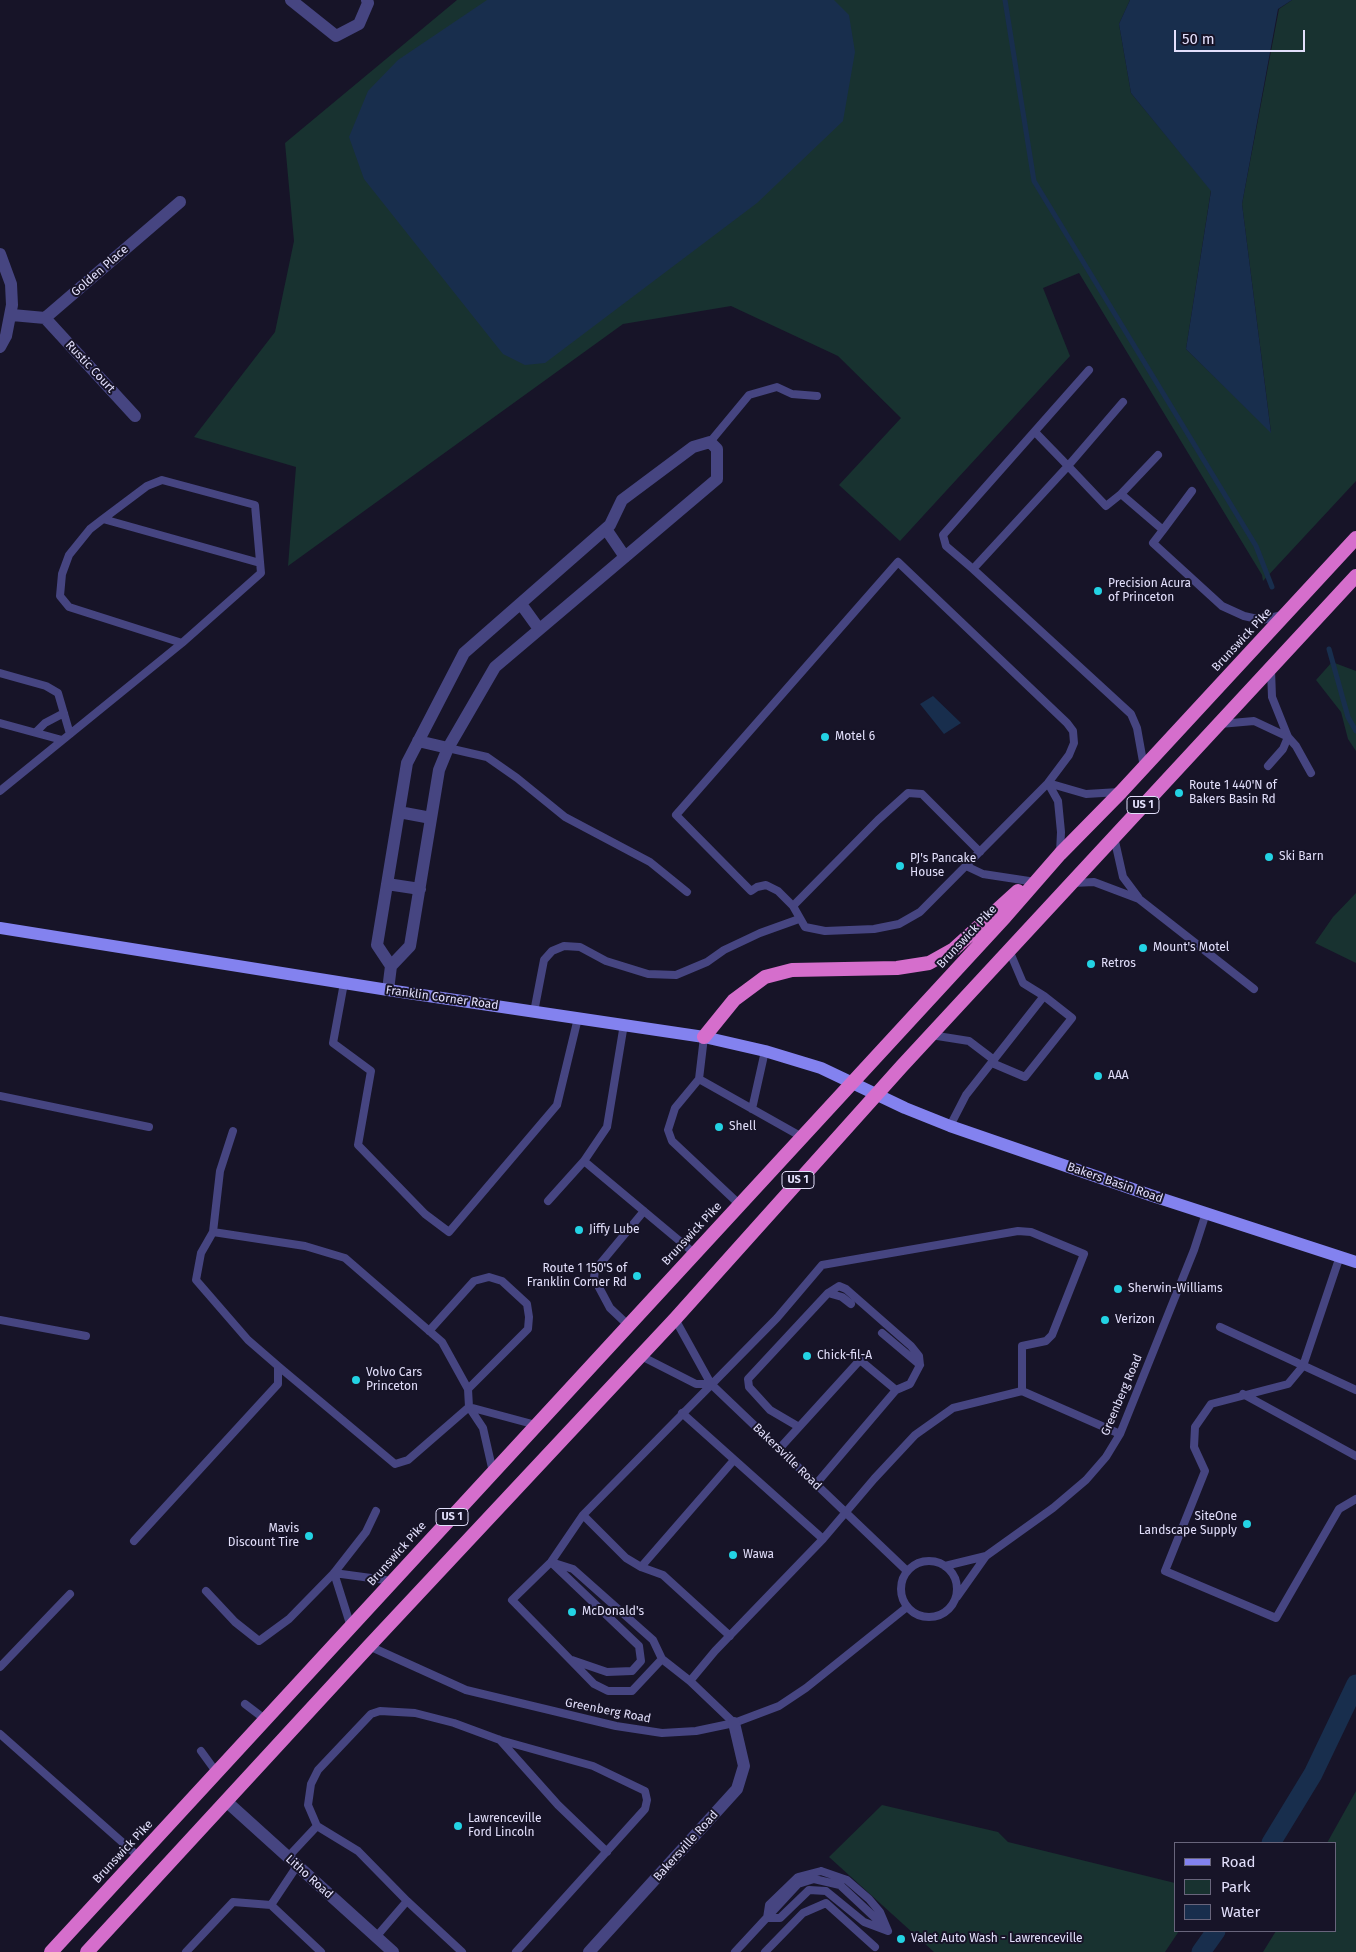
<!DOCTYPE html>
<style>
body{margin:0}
#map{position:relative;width:1356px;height:1952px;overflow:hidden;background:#171428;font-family:"Fira Sans",sans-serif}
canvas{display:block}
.legend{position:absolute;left:1174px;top:1842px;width:162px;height:90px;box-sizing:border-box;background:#171428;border:1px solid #68657c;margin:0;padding:6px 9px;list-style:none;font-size:15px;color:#e2dffb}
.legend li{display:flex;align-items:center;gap:10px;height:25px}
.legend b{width:25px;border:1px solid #68657c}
.scale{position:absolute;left:1174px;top:30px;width:131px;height:22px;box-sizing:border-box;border:2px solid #e2dffb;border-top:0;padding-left:6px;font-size:15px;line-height:18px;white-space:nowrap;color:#e2dffb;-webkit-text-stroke:4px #171428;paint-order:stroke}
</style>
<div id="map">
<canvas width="1356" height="1952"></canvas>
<ul class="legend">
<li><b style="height:6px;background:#8382ef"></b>Road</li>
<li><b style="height:14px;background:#183230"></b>Park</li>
<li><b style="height:14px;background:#182e4d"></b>Water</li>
</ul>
<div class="scale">50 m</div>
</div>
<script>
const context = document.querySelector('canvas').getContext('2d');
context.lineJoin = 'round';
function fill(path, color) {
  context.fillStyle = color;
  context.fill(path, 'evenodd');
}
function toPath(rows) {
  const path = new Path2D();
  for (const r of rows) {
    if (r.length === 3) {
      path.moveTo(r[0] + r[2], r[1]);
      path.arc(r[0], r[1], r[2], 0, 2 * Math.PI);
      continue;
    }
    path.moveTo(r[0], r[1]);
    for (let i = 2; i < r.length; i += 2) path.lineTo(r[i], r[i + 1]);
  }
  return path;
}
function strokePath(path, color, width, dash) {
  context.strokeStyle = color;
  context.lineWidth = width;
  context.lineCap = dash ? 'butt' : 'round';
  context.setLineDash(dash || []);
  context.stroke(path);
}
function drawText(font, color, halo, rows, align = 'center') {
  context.font = font + ' "Fira Sans",sans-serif';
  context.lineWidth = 4;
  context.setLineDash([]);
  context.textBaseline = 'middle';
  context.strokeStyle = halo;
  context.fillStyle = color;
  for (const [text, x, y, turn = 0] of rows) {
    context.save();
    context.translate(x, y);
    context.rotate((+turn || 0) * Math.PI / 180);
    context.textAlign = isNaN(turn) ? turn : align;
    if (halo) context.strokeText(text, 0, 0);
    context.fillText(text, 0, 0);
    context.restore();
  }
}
fill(toPath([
 [457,0,1130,0,1119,24,1131,93,1211,190,1186,349,1271,432,1242,204,1279,9,1292,0,1356,0,1356,481,1263,581,1262,575,1079,273,1043,288,1070,356,900,541,839,485,901,418,838,356,731,306,623,324,288,566,296,467,194,437,275,332,294,241,285,143],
 [1332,662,1356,671,1356,751,1348,739,1341,712,1316,680],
 [1356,893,1356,963,1315,943,1333,917],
 [1356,1791,1356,1952,1263,1952,1276,1931,1335,1931,1335,1843,1327,1843],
 [882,1805,998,1832,1008,1842,1175,1883,1175,1931,1179,1931,1165,1952,934,1952,829,1857]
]), '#183230');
fill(toPath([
 [487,0,834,0,849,15,855,52,843,121,757,203,545,363,525,365,503,354,364,179,349,137,368,91,398,60],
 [1130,0,1292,0,1278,9,1242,204,1271,433,1186,349,1211,191,1131,93,1119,24],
 [933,696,961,723,944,734,920,704]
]), '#182e4d');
strokePath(toPath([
 [1005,0,1034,181,1256,546,1272,587],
 [1329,649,1348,717,1356,731]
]), '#182e4d', 5);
strokePath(toPath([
 [1271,1843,1313,1774,1356,1684],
 [1201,1952,1216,1931]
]), '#182e4d', 19);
strokePath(toPath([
 [1035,432,1068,466,1123,402],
 [710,442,749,395,777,387,792,394,817,396],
 [1121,494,1158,455],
 [1163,530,1192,491],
 [898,562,1067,723,1073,731,1074,743,1069,755,1048,783,920,912,899,924,874,929,825,931,805,927,793,906,778,891,766,885,757,887,751,891,676,815,898,562],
 [973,569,946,546,943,535,1089,370],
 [182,643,69,607,60,596,62,574,69,555,90,529,103,519,260,563],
 [1271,670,1272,697,1288,737,1296,746,1311,773],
 [0,673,46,686,58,693,70,734],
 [0,723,62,740],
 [1220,724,1254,721,1288,737],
 [36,732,45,723,64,713],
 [448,748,487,757,517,778,565,817,650,862,687,892],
 [1268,766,1283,749,1288,737],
 [1144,767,1137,728,1131,714,973,569,1068,466,1106,506,1121,494,1163,530,1153,543,1222,606,1244,616,1262,620,1282,615],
 [1048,783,1086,794,1119,792],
 [1048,783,1058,801,1061,832,1060,853],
 [0,791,182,643,261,573,255,505,162,480,147,486,103,519],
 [1114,837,1123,877,1138,897],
 [966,866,983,874,1029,881],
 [1073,883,1094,882,1139,899,1254,989],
 [793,906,878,820,908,793,922,794,980,852],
 [1009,950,1023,983,1044,996],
 [344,983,333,1043,371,1071,358,1145,425,1214,449,1232,557,1105,578,1018],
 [534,1012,544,960,552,951,564,946,580,947,606,961,648,974,676,975,707,962,724,950,760,933,799,919],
 [931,1035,969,1041,994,1060],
 [704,1037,699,1079,675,1108,668,1130,672,1141,739,1204],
 [699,1079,802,1137],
 [0,1096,149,1127],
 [752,1109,765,1051],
 [950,1126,966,1095,1044,996,1072,1018,1025,1077,992,1063],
 [584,1161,694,1253],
 [548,1201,584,1161,607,1127,624,1024],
 [213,1232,220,1171,233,1131],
 [1340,1256,1303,1366,1288,1384,1211,1404,1195,1427,1194,1447,1205,1471,1165,1571,1276,1618,1339,1509,1356,1499],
 [828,1293,839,1286,846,1289,911,1346,919,1356,920,1365,910,1384,896,1390],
 [675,1319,711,1384,907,1571],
 [0,1320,86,1336],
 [628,1325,610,1308,594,1278,595,1270,644,1211],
 [1220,1327,1356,1390],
 [429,1331,474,1281,489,1277,502,1281,527,1304,529,1317,528,1329,468,1389],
 [882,1333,920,1365],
 [641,1356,696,1384,711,1384],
 [278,1366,395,1464,408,1460,469,1407],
 [1243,1394,1356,1456],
 [469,1407,536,1425],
 [682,1413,823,1539],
 [799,1427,770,1410,749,1387,748,1379,828,1293,842,1297,851,1304],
 [779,1449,860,1360,896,1390,816,1484],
 [583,1515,551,1562,512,1600,594,1684,608,1691,632,1691,662,1659],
 [134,1541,278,1384,278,1366,248,1340,196,1280,201,1253,213,1232,305,1246,345,1258,442,1342,468,1389,469,1407,483,1428,493,1472],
 [929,1589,28],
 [551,1562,573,1569,653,1640,662,1659,690,1681,734,1723],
 [552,1563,639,1646,641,1661,632,1671,607,1672,572,1660],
 [945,1566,986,1556,1053,1508,1086,1480,1106,1457,1120,1434,1194,1250,1206,1213],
 [641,1567,734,1460],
 [334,1573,393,1581],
 [334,1573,351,1627],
 [206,1591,235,1622,259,1641,289,1619,334,1573,366,1532,376,1511],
 [957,1597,986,1556],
 [730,1636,663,1575,641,1567,626,1558,583,1515,777,1318,822,1265,1018,1231,1031,1232,1084,1254,1052,1335,1046,1341,1022,1346,1022,1391,1120,1434],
 [369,1646,466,1690,616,1726,662,1733,696,1731,734,1723,779,1706,806,1688,907,1607],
 [0,1667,70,1594],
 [690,1681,715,1651,823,1539,874,1479,915,1435,953,1408,1022,1391],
 [245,1704,266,1720],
 [0,1734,139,1857],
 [500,1740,558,1805,607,1852],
 [201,1751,217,1773],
 [288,1857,317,1826],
 [821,1871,847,1880,869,1899,880,1912,888,1931,864,1922,826,1891,809,1890,780,1918,767,1918,769,1905,798,1877,821,1871],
 [271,1905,321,1952],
 [376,1937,407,1901],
 [186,1952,233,1902,271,1905,297,1866],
 [462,1952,407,1901,358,1851,317,1826,308,1805,311,1784,318,1770,371,1714,380,1711,415,1713,454,1723,500,1740,593,1766,645,1791,647,1800,645,1809,516,1952],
 [735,1952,798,1884,814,1879,840,1885,885,1927],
 [765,1952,803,1913,826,1903,875,1947]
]), '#464581', 8);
strokePath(toPath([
 [291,0,336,36,359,24,368,3,367,0],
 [0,254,11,284,12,305,6,336,0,347],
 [12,315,45,318,180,202],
 [45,318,135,416],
 [606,529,625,557],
 [521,604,539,629],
 [418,741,448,748],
 [399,812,431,818],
 [387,884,420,889],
 [388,990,391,966,410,946,439,770,448,748,495,667,717,479,717,449,710,442,693,447,622,500,610,525,464,653,407,763,377,945,391,966],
 [226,1801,393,1952],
 [589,1952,737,1789,744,1766,734,1723]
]), '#464581', 12);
strokePath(toPath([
 [0,928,388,990,704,1037,765,1051,821,1068,905,1108,950,1126,1150,1195,1356,1262]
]), '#8382ef', 12);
strokePath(toPath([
 [704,1037,734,1000,765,977,792,970,897,968,929,963,954,949,1018,891],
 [51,1952,1005,917,1060,854,1121,792,1356,538],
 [87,1952,369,1646,675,1319,902,1066,1356,576]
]), '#d56ecc', 14);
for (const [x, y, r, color] of [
 [1098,591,5,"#23d3e4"],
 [825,737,5,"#23d3e4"],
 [1179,793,5,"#23d3e4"],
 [1269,857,5,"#23d3e4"],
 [900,866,5,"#23d3e4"],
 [1143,948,5,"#23d3e4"],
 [1091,964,5,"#23d3e4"],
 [1098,1076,5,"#23d3e4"],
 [719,1127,5,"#23d3e4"],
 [579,1230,5,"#23d3e4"],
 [637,1276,5,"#23d3e4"],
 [1118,1289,5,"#23d3e4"],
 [1105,1320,5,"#23d3e4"],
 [807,1356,5,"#23d3e4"],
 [356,1380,5,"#23d3e4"],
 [1247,1524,5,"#23d3e4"],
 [309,1536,5,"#23d3e4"],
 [733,1555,5,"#23d3e4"],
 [572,1612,5,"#23d3e4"],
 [458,1826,5,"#23d3e4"],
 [901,1939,5,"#23d3e4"]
]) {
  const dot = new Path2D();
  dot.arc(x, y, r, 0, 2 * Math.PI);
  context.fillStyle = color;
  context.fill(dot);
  strokePath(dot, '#171428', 2);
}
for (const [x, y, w] of [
 [1143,805,32],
 [798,1180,32],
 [452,1517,32]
]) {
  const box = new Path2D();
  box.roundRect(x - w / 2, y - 8.5, w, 17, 4);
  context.fillStyle = '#171428';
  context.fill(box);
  strokePath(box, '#e2dffb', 1);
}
drawText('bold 11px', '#e2dffb', null, [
 ["US 1",1143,805],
 ["US 1",798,1180],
 ["US 1",452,1517]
]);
drawText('12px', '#e2dffb', '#171428', [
 ["Golden Place",100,271,-41],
 ["Rustic Court",90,367,47],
 ["Brunswick Pike",1242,640,-47],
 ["Brunswick Pike",967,937,-47],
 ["Franklin Corner Road",442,998,8],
 ["Bakers Basin Road",1115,1183,19],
 ["Brunswick Pike",692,1234,-47],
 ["Greenberg Road",1122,1395,-67],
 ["Bakersville Road",787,1457,44],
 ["Brunswick Pike",397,1554,-48],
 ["Greenberg Road",608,1711,11],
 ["Bakersville Road",686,1846,-48],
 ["Brunswick Pike",123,1852,-47],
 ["Litho Road",309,1877,42]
]);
drawText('12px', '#e2dffb', '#171428', [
 ["Precision Acura",1108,584],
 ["of Princeton",1108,598],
 ["Motel 6",835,737],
 ["Route 1 440'N of",1189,786],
 ["Bakers Basin Rd",1189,800],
 ["Ski Barn",1279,857],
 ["PJ's Pancake",910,859],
 ["House",910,873],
 ["Mount's Motel",1153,948],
 ["Retros",1101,964],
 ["AAA",1108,1076],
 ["Shell",729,1127],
 ["Jiffy Lube",589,1230],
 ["Route 1 150'S of",627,1269,"right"],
 ["Franklin Corner Rd",627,1283,"right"],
 ["Sherwin-Williams",1128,1289],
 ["Verizon",1115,1320],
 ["Chick-fil-A",817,1356],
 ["Volvo Cars",366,1373],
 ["Princeton",366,1387],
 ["SiteOne",1237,1517,"right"],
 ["Landscape Supply",1237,1531,"right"],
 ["Mavis",299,1529,"right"],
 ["Discount Tire",299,1543,"right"],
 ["Wawa",743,1555],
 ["McDonald's",582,1612],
 ["Lawrenceville",468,1819],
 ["Ford Lincoln",468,1833],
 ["Valet Auto Wash - Lawrenceville",911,1939]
], 'left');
</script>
